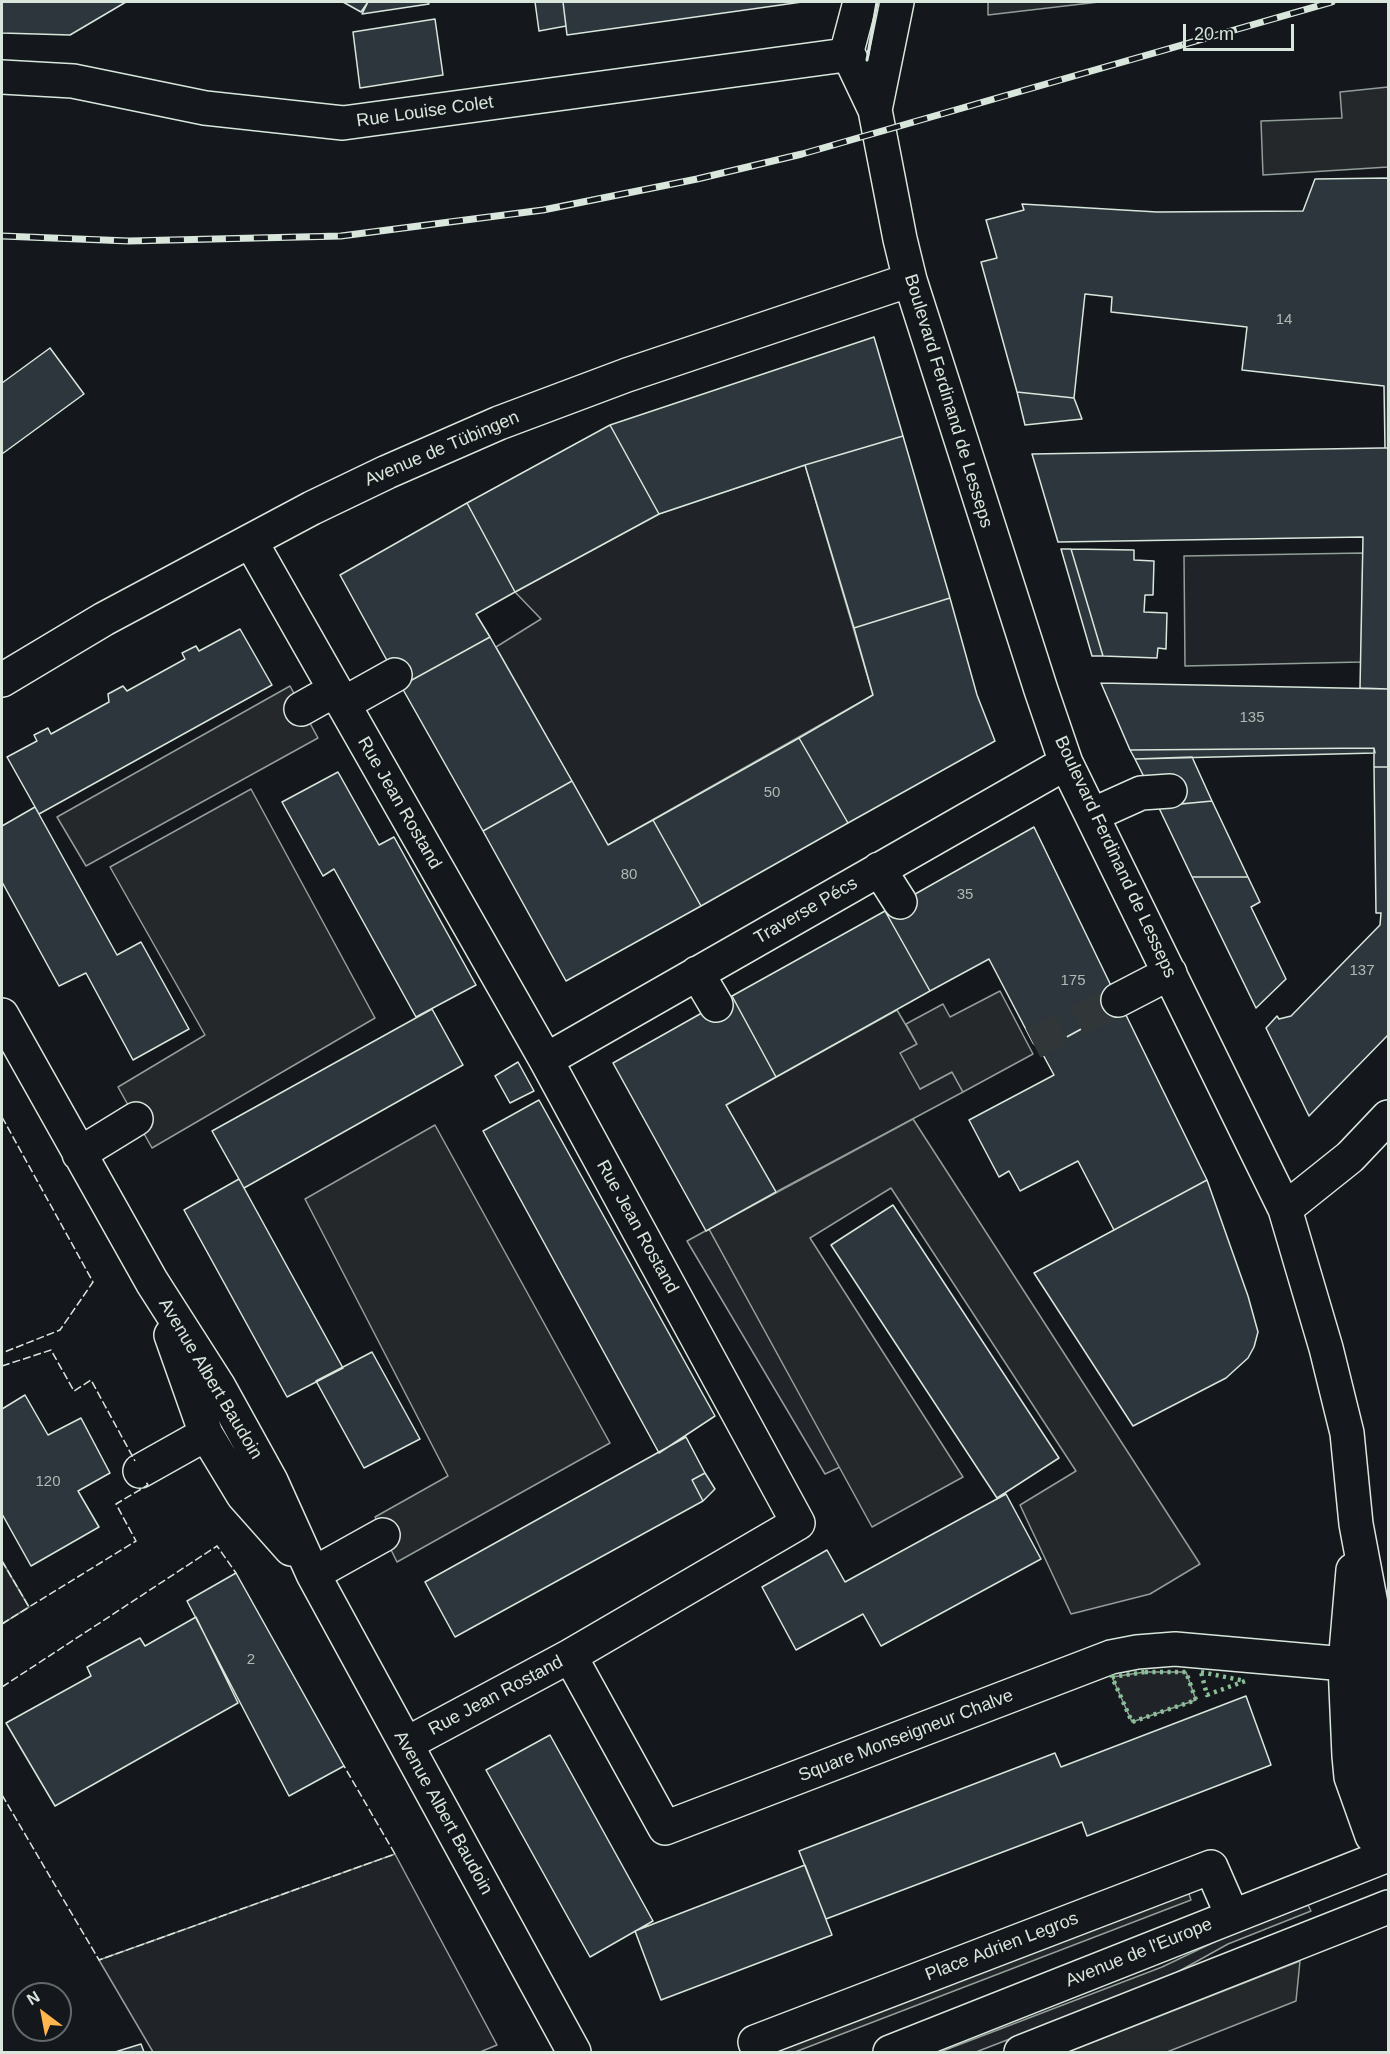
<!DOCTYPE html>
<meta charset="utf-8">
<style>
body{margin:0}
#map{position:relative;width:1390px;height:2054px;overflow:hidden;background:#14181c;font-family:Arial,sans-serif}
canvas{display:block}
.frame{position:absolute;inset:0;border:3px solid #d8e6dc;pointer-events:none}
.north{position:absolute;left:12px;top:1982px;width:60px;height:60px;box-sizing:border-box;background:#14181c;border:2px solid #626a69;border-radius:50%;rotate:328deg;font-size:16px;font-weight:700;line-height:24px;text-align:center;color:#d8e6dc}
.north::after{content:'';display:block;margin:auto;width:21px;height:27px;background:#ffb74d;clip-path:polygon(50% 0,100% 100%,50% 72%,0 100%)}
.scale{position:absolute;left:1183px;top:24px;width:111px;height:27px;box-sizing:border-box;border:3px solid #d8e6dc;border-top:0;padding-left:8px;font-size:18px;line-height:21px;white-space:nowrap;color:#d8e6dc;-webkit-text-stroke:4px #14181c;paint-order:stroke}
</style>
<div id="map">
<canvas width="1390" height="2054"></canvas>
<div class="frame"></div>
<div class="north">N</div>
<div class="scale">20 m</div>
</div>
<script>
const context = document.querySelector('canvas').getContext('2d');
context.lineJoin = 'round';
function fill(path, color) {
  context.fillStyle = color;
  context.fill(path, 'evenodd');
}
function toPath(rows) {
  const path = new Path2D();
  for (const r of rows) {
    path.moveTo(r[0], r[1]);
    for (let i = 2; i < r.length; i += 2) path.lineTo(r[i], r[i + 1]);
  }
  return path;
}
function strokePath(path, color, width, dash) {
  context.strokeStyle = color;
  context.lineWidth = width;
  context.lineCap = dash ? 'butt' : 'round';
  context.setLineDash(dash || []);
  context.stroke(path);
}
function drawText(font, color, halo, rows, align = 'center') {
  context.font = font + ' Arial,sans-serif';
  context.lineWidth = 4.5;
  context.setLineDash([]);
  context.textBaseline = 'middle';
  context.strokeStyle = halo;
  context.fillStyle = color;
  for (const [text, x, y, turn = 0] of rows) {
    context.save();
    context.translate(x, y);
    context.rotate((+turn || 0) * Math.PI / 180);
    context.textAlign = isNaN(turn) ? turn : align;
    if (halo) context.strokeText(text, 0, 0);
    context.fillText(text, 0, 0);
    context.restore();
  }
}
const green = toPath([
 [805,465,873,695,608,845,496,647,541,619,515,592,659,514,805,465],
 [1363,553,1361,662,1185,666,1184,556,1363,553],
 [897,1010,917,1044,920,1089,952,1072,963,1092,776,1192,726,1105,897,1010],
 [709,1229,840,1467,825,1474,687,1241,709,1229],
 [2,1561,29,1607,2,1624,2,1561],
 [1145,1672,1186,1672,1196,1700,1132,1722,1112,1677,1145,1672],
 [395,1854,497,2045,480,2052,153,2052,99,1960,395,1854],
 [1308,1905,1311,1911,1228,1944,1165,1979,976,2052,940,2052,1162,1967,1227,1936,1308,1905]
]);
fill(green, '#202428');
strokePath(green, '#939e99', 1.5);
const parking = toPath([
 [988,2,1099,2,988,15,988,2],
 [1388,87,1388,167,1263,175,1261,121,1342,118,1340,92,1388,87],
 [290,686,318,738,86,866,57,817,290,686],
 [251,789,375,1018,152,1148,118,1087,205,1035,110,867,251,789],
 [1000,991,1033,1054,963,1092,952,1072,920,1089,900,1053,917,1044,906,1024,943,1004,950,1017,1000,991],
 [913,1119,1200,1564,1150,1594,1071,1614,1020,1505,1076,1471,891,1188,810,1238,963,1477,872,1527,709,1229,913,1119],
 [435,1125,610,1443,397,1562,375,1517,448,1476,305,1199,435,1125],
 [1187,1888,1191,1900,795,2052,776,2052,774,2048,1187,1888],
 [1300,1961,1296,2001,1167,2052,1068,2052,1300,1961]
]);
fill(parking, '#24282b');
strokePath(parking, '#939e99', 1.5);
const building = toPath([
 [2,2,126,2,70,35,2,33,2,2],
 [343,2,368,2,361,12,343,2],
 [368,2,428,2,429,4,362,14,368,2],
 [535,2,563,2,566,26,539,31,535,2],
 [563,2,802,2,567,35,563,2],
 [435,19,443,75,360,88,353,32,435,19],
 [1388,178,1388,448,1385,448,1384,386,1242,370,1247,327,1111,312,1112,297,1085,294,1074,398,1017,392,981,262,997,258,986,220,1024,210,1022,204,1157,212,1303,211,1315,179,1388,178],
 [874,337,903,436,805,465,659,514,610,425,874,337],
 [50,348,84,394,2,454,2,383,50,348],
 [1017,392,1074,398,1082,419,1025,425,1017,392],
 [610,425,659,514,515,592,467,503,610,425],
 [903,436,950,598,854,628,805,465,903,436],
 [1381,448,1388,448,1388,689,1360,688,1363,537,1058,542,1032,454,1381,448],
 [467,503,515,592,476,614,490,637,401,686,340,575,467,503],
 [1061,549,1071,549,1103,656,1092,656,1061,549],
 [1071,549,1134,550,1134,560,1154,561,1153,595,1145,595,1144,612,1167,613,1166,649,1158,648,1157,658,1103,656,1071,549],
 [950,598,977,695,995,741,848,823,799,738,873,695,854,628,950,598],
 [240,629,272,685,39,814,7,757,37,741,34,735,48,728,51,734,109,702,108,694,123,686,127,691,185,659,182,653,196,646,199,651,240,629],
 [490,637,572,781,483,831,401,686,490,637],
 [1101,683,1388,689,1388,767,1374,767,1374,748,1130,750,1101,683],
 [799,738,848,823,701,906,653,820,799,738],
 [1374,748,1375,753,1135,759,1130,750,1374,748],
 [1192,757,1212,801,1171,805,1145,779,1135,759,1192,757],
 [1374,767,1388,767,1388,1035,1309,1116,1266,1028,1277,1016,1279,1019,1291,1016,1380,925,1381,913,1376,913,1374,767],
 [338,772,379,845,394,837,476,985,416,1017,334,869,323,876,282,802,338,772],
 [572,781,608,845,653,820,701,906,566,981,483,831,572,781],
 [1212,801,1248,877,1192,877,1158,806,1212,801],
 [35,807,117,955,141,942,189,1029,133,1060,86,973,59,986,2,882,2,826,35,807],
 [1034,827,1118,1000,1114,1011,1041,1051,1033,1043,989,959,930,991,885,911,1034,827],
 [1192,877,1248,877,1260,902,1251,907,1286,979,1256,1008,1192,877],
 [885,911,930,991,776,1077,732,996,885,911],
 [732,996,776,1077,726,1105,776,1192,706,1231,613,1063,732,996],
 [1122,1007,1207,1180,1114,1230,1078,1161,1020,1191,1009,1171,999,1177,969,1120,1054,1075,1041,1051,1122,1007],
 [432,1009,463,1065,244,1188,212,1131,432,1009],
 [518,1062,534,1091,510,1103,495,1076,518,1062],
 [539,1100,715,1416,659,1453,483,1131,539,1100],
 [239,1179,343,1368,287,1397,184,1210,239,1179],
 [1207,1180,1248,1296,1258,1332,1254,1347,1248,1358,1226,1378,1133,1426,1034,1273,1207,1180],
 [893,1205,1059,1458,997,1498,831,1245,893,1205],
 [372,1352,420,1439,364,1468,316,1381,372,1352],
 [25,1395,48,1435,81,1418,110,1473,78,1491,99,1527,31,1566,2,1514,2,1409,25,1395],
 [686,1437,705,1473,692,1480,703,1501,455,1637,425,1582,686,1437],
 [705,1473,715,1489,703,1501,692,1480,705,1473],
 [1006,1494,1041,1559,881,1646,863,1614,796,1650,762,1587,827,1550,845,1582,1006,1494],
 [236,1573,344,1766,289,1796,187,1601,236,1573],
 [196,1617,238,1703,55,1806,6,1723,91,1676,87,1667,140,1638,145,1646,196,1617],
 [1246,1696,1271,1765,1087,1836,1082,1822,826,1919,799,1851,1055,1753,1061,1767,1246,1696],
 [550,1735,653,1921,590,1957,486,1770,550,1735],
 [805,1865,832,1935,661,2000,635,1931,805,1865],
 [141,2044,144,2052,115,2052,141,2044]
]);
fill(building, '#2c363c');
strokePath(building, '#d8e6dc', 1.5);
strokePath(toPath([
 [1033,1043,1118,1000]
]), '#313739', 33, [33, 16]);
const minor = toPath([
 [860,2,847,51,875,110,900,239,910,280,1041,690,1066,763,1285,1209,1326,1348,1347,1433,1356,1524,1375,1625,1380,1857],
 [2,77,73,81,205,108,343,123,838,56,847,51],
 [875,110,897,2],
 [251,542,546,1060,798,1523,570,1656,406,1744],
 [2,680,104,619,312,508,387,472,499,423,627,375,910,280],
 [343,704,395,675],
 [301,709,335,690],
 [1092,815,1141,793,1170,791],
 [879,869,900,902],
 [697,973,716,1005],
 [1118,1000,1170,973],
 [2,1015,152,1282,219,1387,271,1481,313,1574,574,2052],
 [546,1060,1066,763],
 [79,1154,136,1119],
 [1285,1209,1350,1157,1388,1117],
 [171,1335,206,1434,243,1495,291,1549],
 [140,1471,206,1434],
 [1353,1570,1345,1664,1349,1756,1351,1777,1372,1836],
 [313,1574,383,1535],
 [570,1656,665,1828,1111,1657,1137,1652,1175,1649,1345,1664],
 [759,2052,755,2042,1211,1867,1232,1915]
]);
const major = toPath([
 [890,2052,1388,1855],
 [1021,2052,1388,1907]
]);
strokePath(minor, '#d8e6dc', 36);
strokePath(major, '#d8e6dc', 36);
strokePath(minor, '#14181c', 33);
strokePath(major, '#14181c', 33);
const rail = toPath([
 [2,236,129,241,341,236,543,210,697,179,802,154,1332,2]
]);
strokePath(rail, '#d8e6dc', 7);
strokePath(rail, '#14181c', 4.5, [14]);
strokePath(toPath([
 [1145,1672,1186,1672,1196,1700,1132,1722,1112,1677,1145,1672],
 [1201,1672,1245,1681,1207,1695,1201,1672]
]), '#8ac095', 4.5, [3, 4.5]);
strokePath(toPath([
 [2,1117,93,1282,60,1330,2,1353],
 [2,1366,51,1350,74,1391,91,1380,135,1461],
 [2,1561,29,1607,136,1541,116,1504,148,1485,146,1482],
 [2,1624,29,1607],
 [2,1687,217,1546,236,1573],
 [2,1795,99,1960,395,1854,344,1766]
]), '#d8e6dc', 1.5, [8, 3]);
strokePath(toPath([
 [867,60,877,2]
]), '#d8e6dc', 3);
drawText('15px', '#adbab4', null, [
 ["14",1284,320],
 ["135",1252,718],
 ["50",772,793],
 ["80",629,875],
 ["35",965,895],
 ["137",1362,971],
 ["175",1073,981],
 ["120",48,1482],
 ["2",251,1660]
]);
drawText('18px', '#d8e6dc', '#14181c', [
 ["Rue Louise Colet",425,112,-8],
 ["Boulevard Ferdinand de Lesseps",948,401,73],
 ["Avenue de Tübingen",442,449,-23],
 ["Rue Jean Rostand",399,803,60],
 ["Boulevard Ferdinand de Lesseps",1115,857,65],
 ["Traverse Pécs",806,911,-30],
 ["Rue Jean Rostand",637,1227,61],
 ["Avenue Albert Baudoin",210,1379,59],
 ["Rue Jean Rostand",496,1696,-28],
 ["Square Monseigneur Chalve",906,1736,-21],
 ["Avenue Albert Baudoin",443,1813,61],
 ["Place Adrien Legros",1002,1947,-21],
 ["Avenue de l'Europe",1139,1953,-22]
]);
</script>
